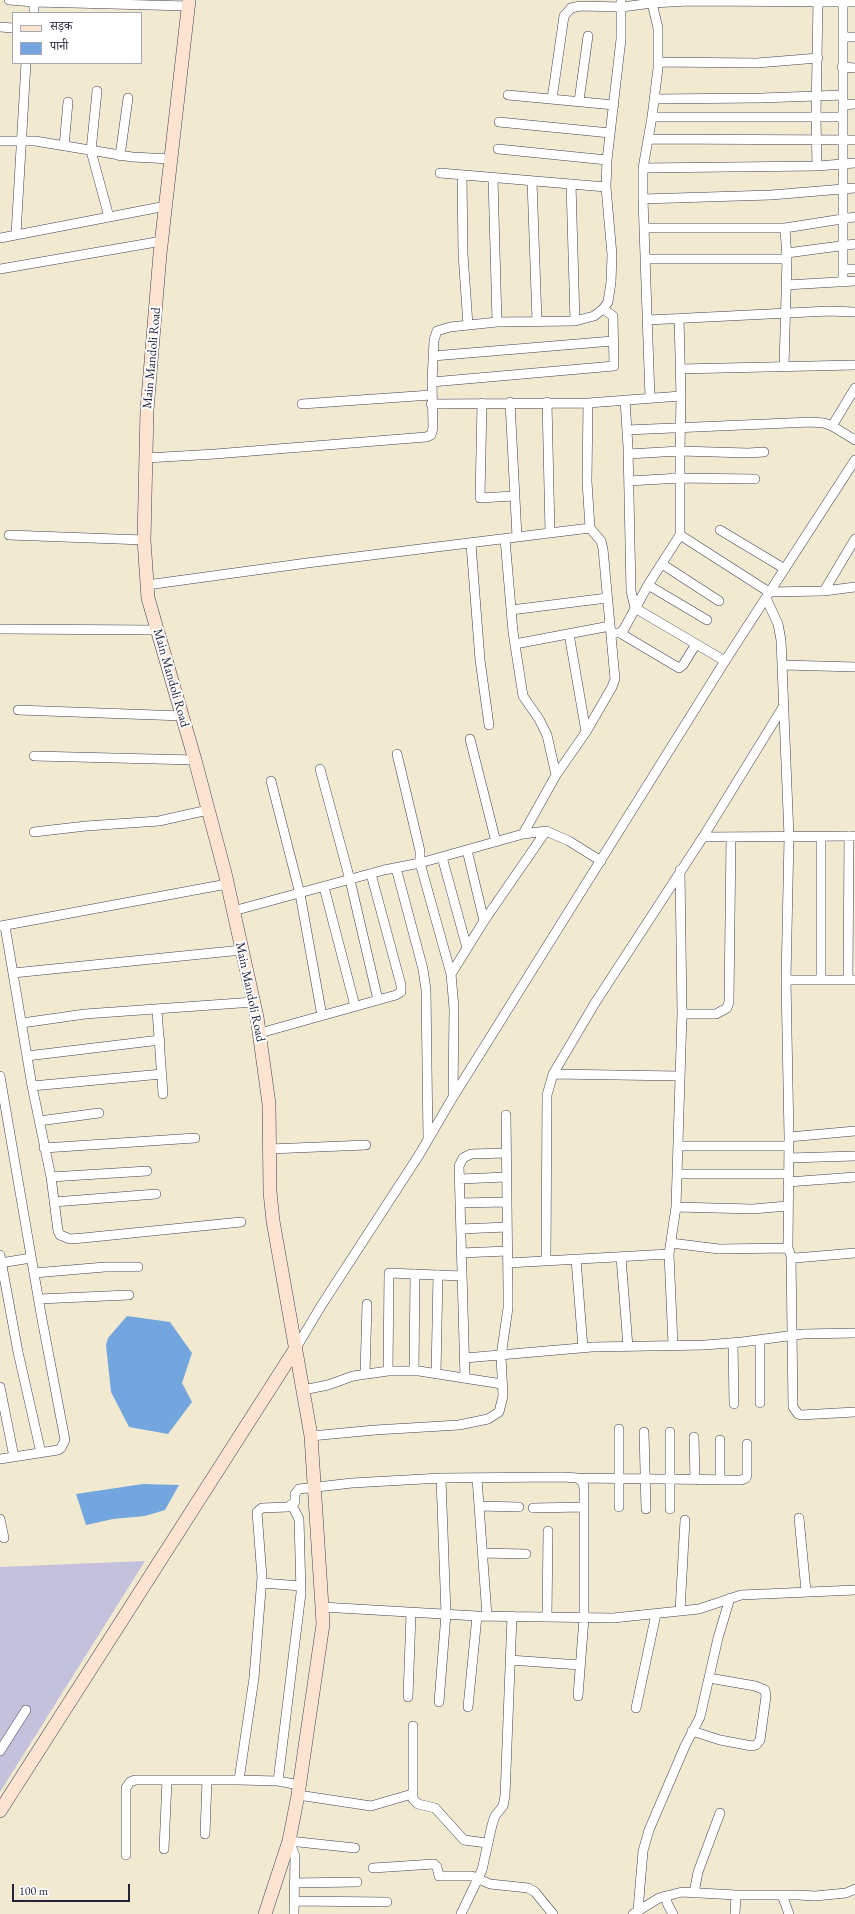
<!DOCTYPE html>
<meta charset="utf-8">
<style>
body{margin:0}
#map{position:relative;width:855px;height:1914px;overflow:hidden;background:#f2e9d1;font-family:"EB Garamond","Noto Serif Devanagari",serif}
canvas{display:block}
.legend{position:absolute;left:12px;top:12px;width:130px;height:52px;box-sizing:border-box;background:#fff;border:1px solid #a7a7b1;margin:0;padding:5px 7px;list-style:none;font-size:12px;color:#22223b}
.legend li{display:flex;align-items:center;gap:8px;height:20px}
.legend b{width:20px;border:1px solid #a7a7b1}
.scale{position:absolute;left:12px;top:1884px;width:118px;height:18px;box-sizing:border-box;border:2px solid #22223b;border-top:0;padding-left:5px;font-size:12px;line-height:14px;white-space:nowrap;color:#22223b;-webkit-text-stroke:3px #fff;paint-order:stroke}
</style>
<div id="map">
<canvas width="855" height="1914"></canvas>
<ul class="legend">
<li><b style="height:5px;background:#fde4d0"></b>सड़क</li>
<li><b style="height:11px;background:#73a6df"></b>पानी</li>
</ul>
<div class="scale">100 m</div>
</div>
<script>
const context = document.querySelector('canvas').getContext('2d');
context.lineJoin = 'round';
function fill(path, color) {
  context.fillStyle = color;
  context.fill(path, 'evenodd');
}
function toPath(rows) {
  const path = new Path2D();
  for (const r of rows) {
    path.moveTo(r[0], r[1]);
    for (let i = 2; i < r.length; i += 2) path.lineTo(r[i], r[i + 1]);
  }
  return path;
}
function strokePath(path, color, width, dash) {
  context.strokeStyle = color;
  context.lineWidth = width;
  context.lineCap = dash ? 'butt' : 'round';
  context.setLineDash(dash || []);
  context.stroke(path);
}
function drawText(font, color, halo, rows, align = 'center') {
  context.font = font + ' "EB Garamond",serif';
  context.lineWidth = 4;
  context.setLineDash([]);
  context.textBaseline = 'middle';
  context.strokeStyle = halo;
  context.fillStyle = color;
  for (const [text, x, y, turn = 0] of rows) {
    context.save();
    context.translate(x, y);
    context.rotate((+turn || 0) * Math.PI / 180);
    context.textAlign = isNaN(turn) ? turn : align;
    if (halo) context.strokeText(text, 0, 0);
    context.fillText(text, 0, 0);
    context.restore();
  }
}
fill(toPath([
 [145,1561,0,1792,0,1567]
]), '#c3c1db');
fill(toPath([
 [127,1316,170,1322,192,1353,182,1383,192,1402,168,1434,129,1427,111,1392,106,1345,108,1338],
 [143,1484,179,1485,165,1510,145,1516,113,1519,86,1525,76,1494]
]), '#73a6df');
const street = toPath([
 [9,0,34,2,188,6],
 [34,13,34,2],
 [0,27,13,28],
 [844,37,855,37],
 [658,62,757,63,818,58],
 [842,67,855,68],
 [97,91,91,151,109,217],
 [508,95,614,105],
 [552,99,564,16,571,8,580,6,622,7,652,3,689,1,855,2],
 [654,99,761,98,843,95],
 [579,101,588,36],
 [843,105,855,104],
 [652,117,843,117],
 [499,122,610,133],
 [648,139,855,140],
 [0,141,35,141,132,157,171,159],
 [64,146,68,102],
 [498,149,607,160],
 [120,156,128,98],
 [817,166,816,117,818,0],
 [643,168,817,166,855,163],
 [440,173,606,187],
 [462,175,463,254,468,325],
 [493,178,497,322],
 [532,181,537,321],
 [571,184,575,321],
 [643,199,771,195,855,188],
 [644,228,785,228,855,217],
 [16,234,26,63],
 [0,238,166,206],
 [787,253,855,244],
 [646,259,787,259],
 [0,269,162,241],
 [843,269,855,269],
 [843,282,843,0],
 [786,285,855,281],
 [679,318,681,396,680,451,680,535],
 [648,320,829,311,855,312],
 [433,356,613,341],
 [784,367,787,259,785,228],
 [680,369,855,365],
 [432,382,614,366,613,316,603,309],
 [650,398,643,199,643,168,652,117,658,68,658,28,652,3],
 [625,400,628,447,631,591,635,608,725,661],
 [510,402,517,537],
 [547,402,550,533],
 [482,403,480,498,514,496],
 [302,404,431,395],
 [431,404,588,403,681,396],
 [832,426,855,388],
 [627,430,811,422,824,423,832,426,855,440],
 [628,454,680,451,748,453,764,452],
 [146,458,215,454,426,437,431,435,433,428,432,382,434,340,437,331,450,327,497,322,575,321,594,316,603,309,608,302,611,282,612,255,606,187,607,160,621,39,621,0],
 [629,481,680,478,755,479],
 [720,530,785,569],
 [9,535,144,540],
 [505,539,513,632,523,696,539,719,547,735,556,775],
 [471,544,480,660,489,725],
 [662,564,719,601],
 [147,585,307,563,590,528],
 [648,585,707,620],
 [824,591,855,539],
 [766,598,778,624,781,640,789,837,786,980,789,1137,788,1248,791,1256,795,1258,855,1253],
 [511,610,607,598],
 [0,629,158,630],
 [611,633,620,633,624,629,648,585,680,535,769,592,824,591,855,587],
 [620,633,679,668,683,665,696,644],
 [569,634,586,732],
 [515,644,610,626],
 [783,665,855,667],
 [18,710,183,716],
 [470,739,496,842],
 [397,754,420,851,420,863,451,974,454,1008,453,1097],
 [34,756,195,760],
 [320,769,350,880,378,1000],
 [271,781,300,894,322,1016],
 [34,832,86,826,159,821,208,810],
 [523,834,556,775,586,732,612,687,615,679,603,549,601,541,590,528,587,481,588,403],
 [703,837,855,836],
 [467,850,484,921],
 [442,857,467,948],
 [396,868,423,969,426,990,428,1139],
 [324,887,355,1006],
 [233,911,384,870,420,863,523,834,546,831,569,841,601,861],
 [1,926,227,884],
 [5,926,32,1086,51,1177,58,1231,60,1235,70,1239,83,1238,241,1222],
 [13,973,242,950],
 [451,974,484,921,546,831],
 [786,980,855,980],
 [821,980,821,837],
 [848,980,849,836],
 [157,1010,163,1094],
 [682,1014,716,1014,727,1008,729,1002,731,837],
 [22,1023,85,1014,254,1002],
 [260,1033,396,995,401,992,401,985,371,874],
 [27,1056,160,1040],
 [553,1074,679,1076],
 [0,1076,41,1314,65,1440,61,1448,58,1450,0,1459],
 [32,1086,162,1074],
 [39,1121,99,1113],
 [789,1137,855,1131],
 [678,1146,789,1146],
 [44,1148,195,1138],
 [270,1149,366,1145],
 [789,1158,855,1156],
 [677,1174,789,1174],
 [51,1177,147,1171],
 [460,1179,506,1177],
 [788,1182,855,1177],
 [54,1202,156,1194],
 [460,1203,506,1202],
 [676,1207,753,1209,787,1206],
 [461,1229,507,1227],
 [671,1243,719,1249,788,1248],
 [461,1253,507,1251],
 [0,1255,18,1352,41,1453],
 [791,1256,793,1407,798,1414,801,1415,855,1412],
 [621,1257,628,1347],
 [576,1259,583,1348],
 [546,1260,547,1095,553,1074,595,1003,703,837,783,707],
 [0,1263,31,1258],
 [508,1263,669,1254],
 [34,1273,105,1267,138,1267],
 [39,1299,129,1295],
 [760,1340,760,1403],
 [733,1343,734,1404],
 [673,1345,669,1254,676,1207,682,1014,680,870],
 [296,1348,321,1306,419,1155,453,1097,725,661,855,460],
 [465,1358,592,1347,705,1345,742,1342,803,1334,855,1333],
 [388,1371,389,1273,462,1276],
 [414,1371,415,1274],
 [365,1373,367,1304],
 [436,1374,438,1275],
 [465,1378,459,1166,463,1158,471,1154,506,1153],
 [0,1387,14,1457],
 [303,1390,328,1385,353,1376,388,1371,419,1371,502,1384],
 [619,1429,619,1507],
 [644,1432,646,1509],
 [311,1436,375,1430,459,1425,488,1419,499,1412,503,1396,501,1356,508,1308,508,1289,506,1115],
 [694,1437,695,1480],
 [477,1478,487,1616],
 [578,1478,741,1480,746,1478,747,1475,747,1444],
 [720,1480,720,1440],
 [479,1506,519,1507],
 [533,1508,584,1507],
 [670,1509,670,1432],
 [799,1518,806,1591],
 [0,1519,4,1538],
 [482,1553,526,1554],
 [262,1583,301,1586],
 [322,1607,477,1616,613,1618,699,1609,741,1595,855,1590],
 [680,1611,685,1520],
 [547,1617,548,1531],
 [510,1660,580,1665],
 [408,1697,411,1613],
 [439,1702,446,1614,441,1478],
 [468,1707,477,1616],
 [636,1708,656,1614],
 [413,1726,413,1799,418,1804,435,1808,464,1840,487,1843],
 [692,1731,720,1740,752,1746,756,1745,760,1740,766,1696,765,1690,755,1686,709,1678],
 [0,1751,26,1710],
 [239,1780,254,1678,262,1577,257,1512,262,1508,288,1507,295,1502,295,1494,299,1489,352,1483,441,1478,562,1477,578,1478,583,1483,584,1488,584,1618,578,1696],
 [278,1781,301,1593,299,1519,292,1505],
 [298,1795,371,1806,412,1794],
 [205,1834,207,1780],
 [164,1849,167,1780],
 [126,1855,126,1788,130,1782,135,1780,239,1780,278,1781,299,1785],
 [373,1868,434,1864,437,1867,439,1876,472,1876,490,1884,528,1888,535,1892,553,1914],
 [294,1883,357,1882],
 [694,1893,698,1872,720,1813],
 [782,1895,789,1914],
 [665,1896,668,1905,673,1914],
 [294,1901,387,1902],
 [638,1910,643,1851,649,1830,685,1746,700,1717,718,1638,730,1598],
 [294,1914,295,1856,289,1841,355,1848],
 [461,1914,482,1870,492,1825,495,1816,503,1806,505,1796,512,1616],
 [633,1914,659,1898,682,1892,736,1895,798,1895,815,1896,846,1893,855,1889],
 [735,1914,736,1895]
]);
const secondary = toPath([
 [189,0,160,254,147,410,144,540,148,598,195,760,225,873,257,1017,269,1104,270,1192,273,1221,311,1436,322,1607,323,1624,298,1795,289,1841,265,1914],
 [0,1811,296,1348]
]);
strokePath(street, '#414052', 10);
strokePath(secondary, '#414052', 14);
strokePath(street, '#fff', 9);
strokePath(secondary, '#fde4d0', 13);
drawText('13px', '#22223b', '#fff', [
 ["Main Mandoli Road",152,358,-85],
 ["Main Mandoli Road",171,678,74],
 ["Main Mandoli Road",250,992,78]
]);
</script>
